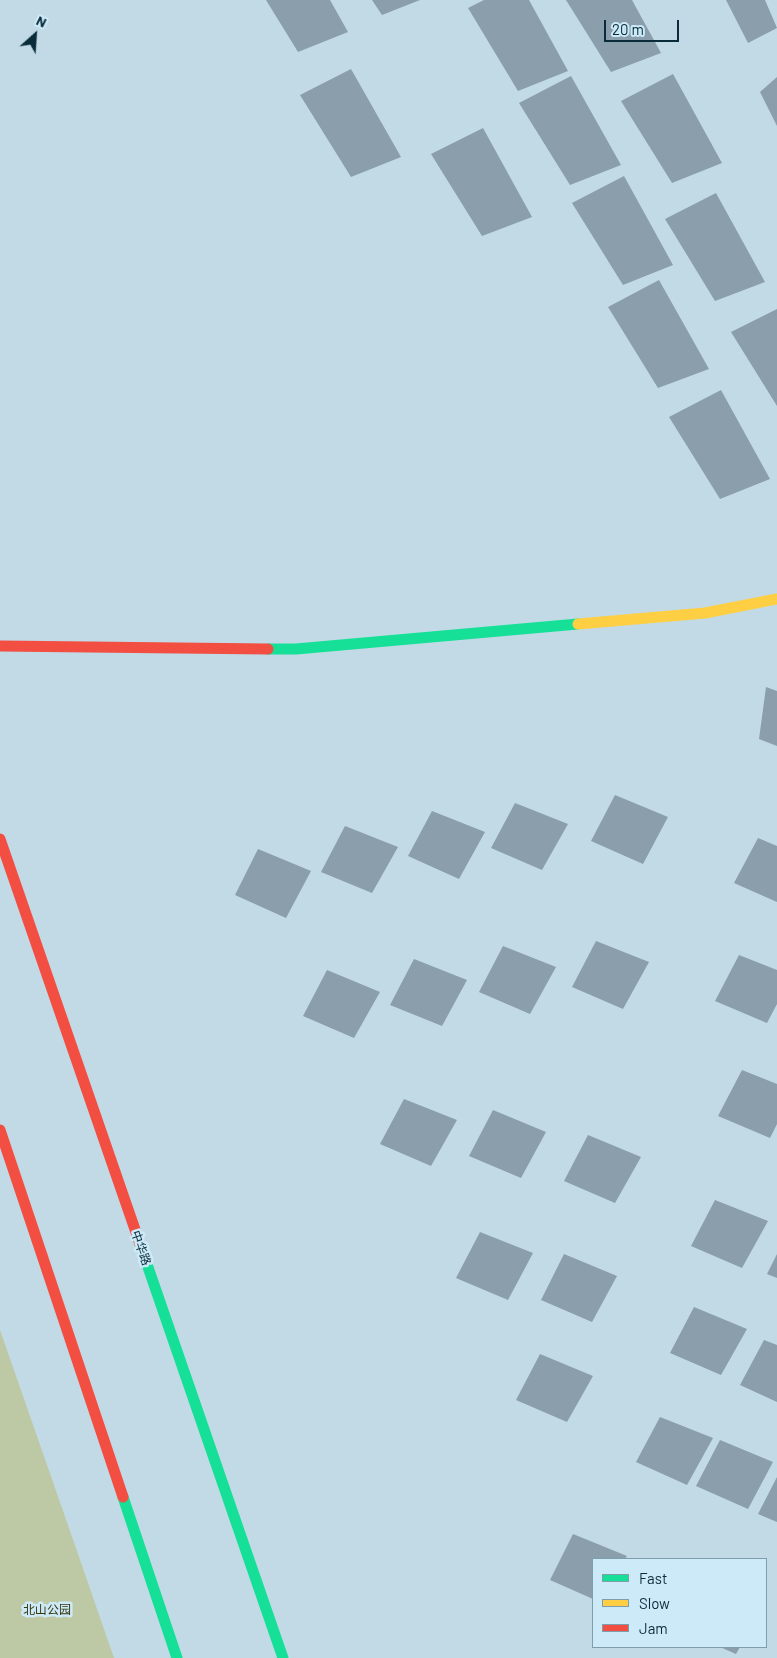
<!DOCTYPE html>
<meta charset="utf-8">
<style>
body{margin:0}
#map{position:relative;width:777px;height:1658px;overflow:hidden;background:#c2dae6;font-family:Barlow,sans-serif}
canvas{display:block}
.legend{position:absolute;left:592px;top:1558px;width:175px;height:90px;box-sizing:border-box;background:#cdeaf9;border:1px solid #7f9ead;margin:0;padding:6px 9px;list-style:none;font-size:15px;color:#0a2c3a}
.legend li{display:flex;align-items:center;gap:10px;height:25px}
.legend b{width:25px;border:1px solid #7f9ead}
.north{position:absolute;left:10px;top:10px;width:50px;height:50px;-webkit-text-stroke:4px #cdeaf9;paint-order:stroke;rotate:26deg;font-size:14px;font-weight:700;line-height:20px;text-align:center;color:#0a2c3a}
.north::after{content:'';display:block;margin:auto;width:18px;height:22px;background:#0a2c3a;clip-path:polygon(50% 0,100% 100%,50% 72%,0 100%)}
.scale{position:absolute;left:604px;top:20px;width:75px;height:22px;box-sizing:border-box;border:2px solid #0a2c3a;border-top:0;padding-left:6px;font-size:15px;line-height:18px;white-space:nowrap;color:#0a2c3a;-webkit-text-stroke:4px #cdeaf9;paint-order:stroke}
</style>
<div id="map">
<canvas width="777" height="1658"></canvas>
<ul class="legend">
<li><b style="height:6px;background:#16e098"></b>Fast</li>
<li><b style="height:6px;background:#ffcf43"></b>Slow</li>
<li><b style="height:6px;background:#f24e42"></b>Jam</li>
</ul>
<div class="north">N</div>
<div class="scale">20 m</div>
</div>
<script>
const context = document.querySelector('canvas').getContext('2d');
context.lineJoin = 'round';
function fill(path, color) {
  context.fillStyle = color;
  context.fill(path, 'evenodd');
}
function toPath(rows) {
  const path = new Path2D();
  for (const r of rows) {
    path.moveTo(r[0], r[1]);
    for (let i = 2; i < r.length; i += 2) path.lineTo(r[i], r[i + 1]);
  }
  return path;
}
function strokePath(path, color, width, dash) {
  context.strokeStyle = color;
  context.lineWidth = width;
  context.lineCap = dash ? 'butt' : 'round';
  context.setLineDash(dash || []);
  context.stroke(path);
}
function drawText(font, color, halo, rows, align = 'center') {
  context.font = font + ' Barlow,"Noto Sans SC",sans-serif';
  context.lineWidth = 5;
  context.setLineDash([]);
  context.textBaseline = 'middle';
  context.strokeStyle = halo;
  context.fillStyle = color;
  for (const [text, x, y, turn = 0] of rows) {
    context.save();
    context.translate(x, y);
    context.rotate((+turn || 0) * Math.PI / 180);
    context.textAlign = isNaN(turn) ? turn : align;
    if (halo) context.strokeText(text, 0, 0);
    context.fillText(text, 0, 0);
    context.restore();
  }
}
fill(toPath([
 [0,1330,70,1531,114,1658,0,1658]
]), '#bdc8a5');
fill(toPath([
 [266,0,330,0,348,32,298,52],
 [372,0,420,0,382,15],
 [484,0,529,0,568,71,518,91,468,8],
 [566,0,632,0,661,53,611,72],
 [726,0,765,0,777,28,748,43],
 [351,69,401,157,351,177,300,95],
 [673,74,722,163,672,183,621,101],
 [571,76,621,165,570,185,519,103],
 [777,77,777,126,760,92],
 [483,128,532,217,482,236,431,154],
 [624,176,673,265,623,285,572,203],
 [716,193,765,282,715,301,665,219],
 [659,280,709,369,658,388,608,307],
 [777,309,777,406,731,332],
 [721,390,770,479,720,499,669,417],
 [766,687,777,691,777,746,759,739],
 [615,795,668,817,643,864,591,841],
 [515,803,568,824,542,870,491,848],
 [432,811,485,832,459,879,408,856],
 [345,826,398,847,372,893,321,872],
 [758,838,777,846,777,902,734,883],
 [258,849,311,871,286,918,235,895],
 [596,941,649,962,623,1009,572,987],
 [503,946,556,967,530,1014,479,992],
 [739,955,777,970,777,1004,767,1023,715,1001],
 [414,959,467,980,442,1026,390,1005],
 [327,970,380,992,354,1038,303,1016],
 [742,1070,777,1084,777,1124,770,1138,718,1116],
 [404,1099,457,1120,431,1166,380,1144],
 [493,1110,546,1132,521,1178,469,1156],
 [588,1135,641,1157,615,1203,564,1181],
 [715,1200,768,1221,742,1268,691,1246],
 [480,1232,533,1253,508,1300,456,1278],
 [564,1254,617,1276,592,1322,541,1300],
 [777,1254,777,1278,767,1274],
 [694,1307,747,1329,721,1375,670,1353],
 [764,1340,777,1345,777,1402,740,1385],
 [540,1354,593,1376,567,1422,516,1400],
 [660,1417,713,1438,687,1485,636,1462],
 [720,1440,773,1462,748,1509,696,1486],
 [777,1477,777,1522,758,1514],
 [573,1534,627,1556,625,1559,593,1559,593,1599,550,1580],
 [720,1647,740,1647,736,1654]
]), '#8a9eac');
strokePath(toPath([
 [268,649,296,649,578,624],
 [140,1244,283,1658],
 [123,1497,177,1658]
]), '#16e098', 11);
strokePath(toPath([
 [578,624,705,613,777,599]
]), '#ffcf43', 11);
strokePath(toPath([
 [0,646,268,649],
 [0,839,140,1244],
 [0,1130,123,1497]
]), '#f24e42', 11);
drawText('12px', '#0a2c3a', '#cdeaf9', [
 ["中华路",141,1248,71]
]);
drawText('12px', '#38370e', '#cdeaf9', [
 ["北山公园",47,1610]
]);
</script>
